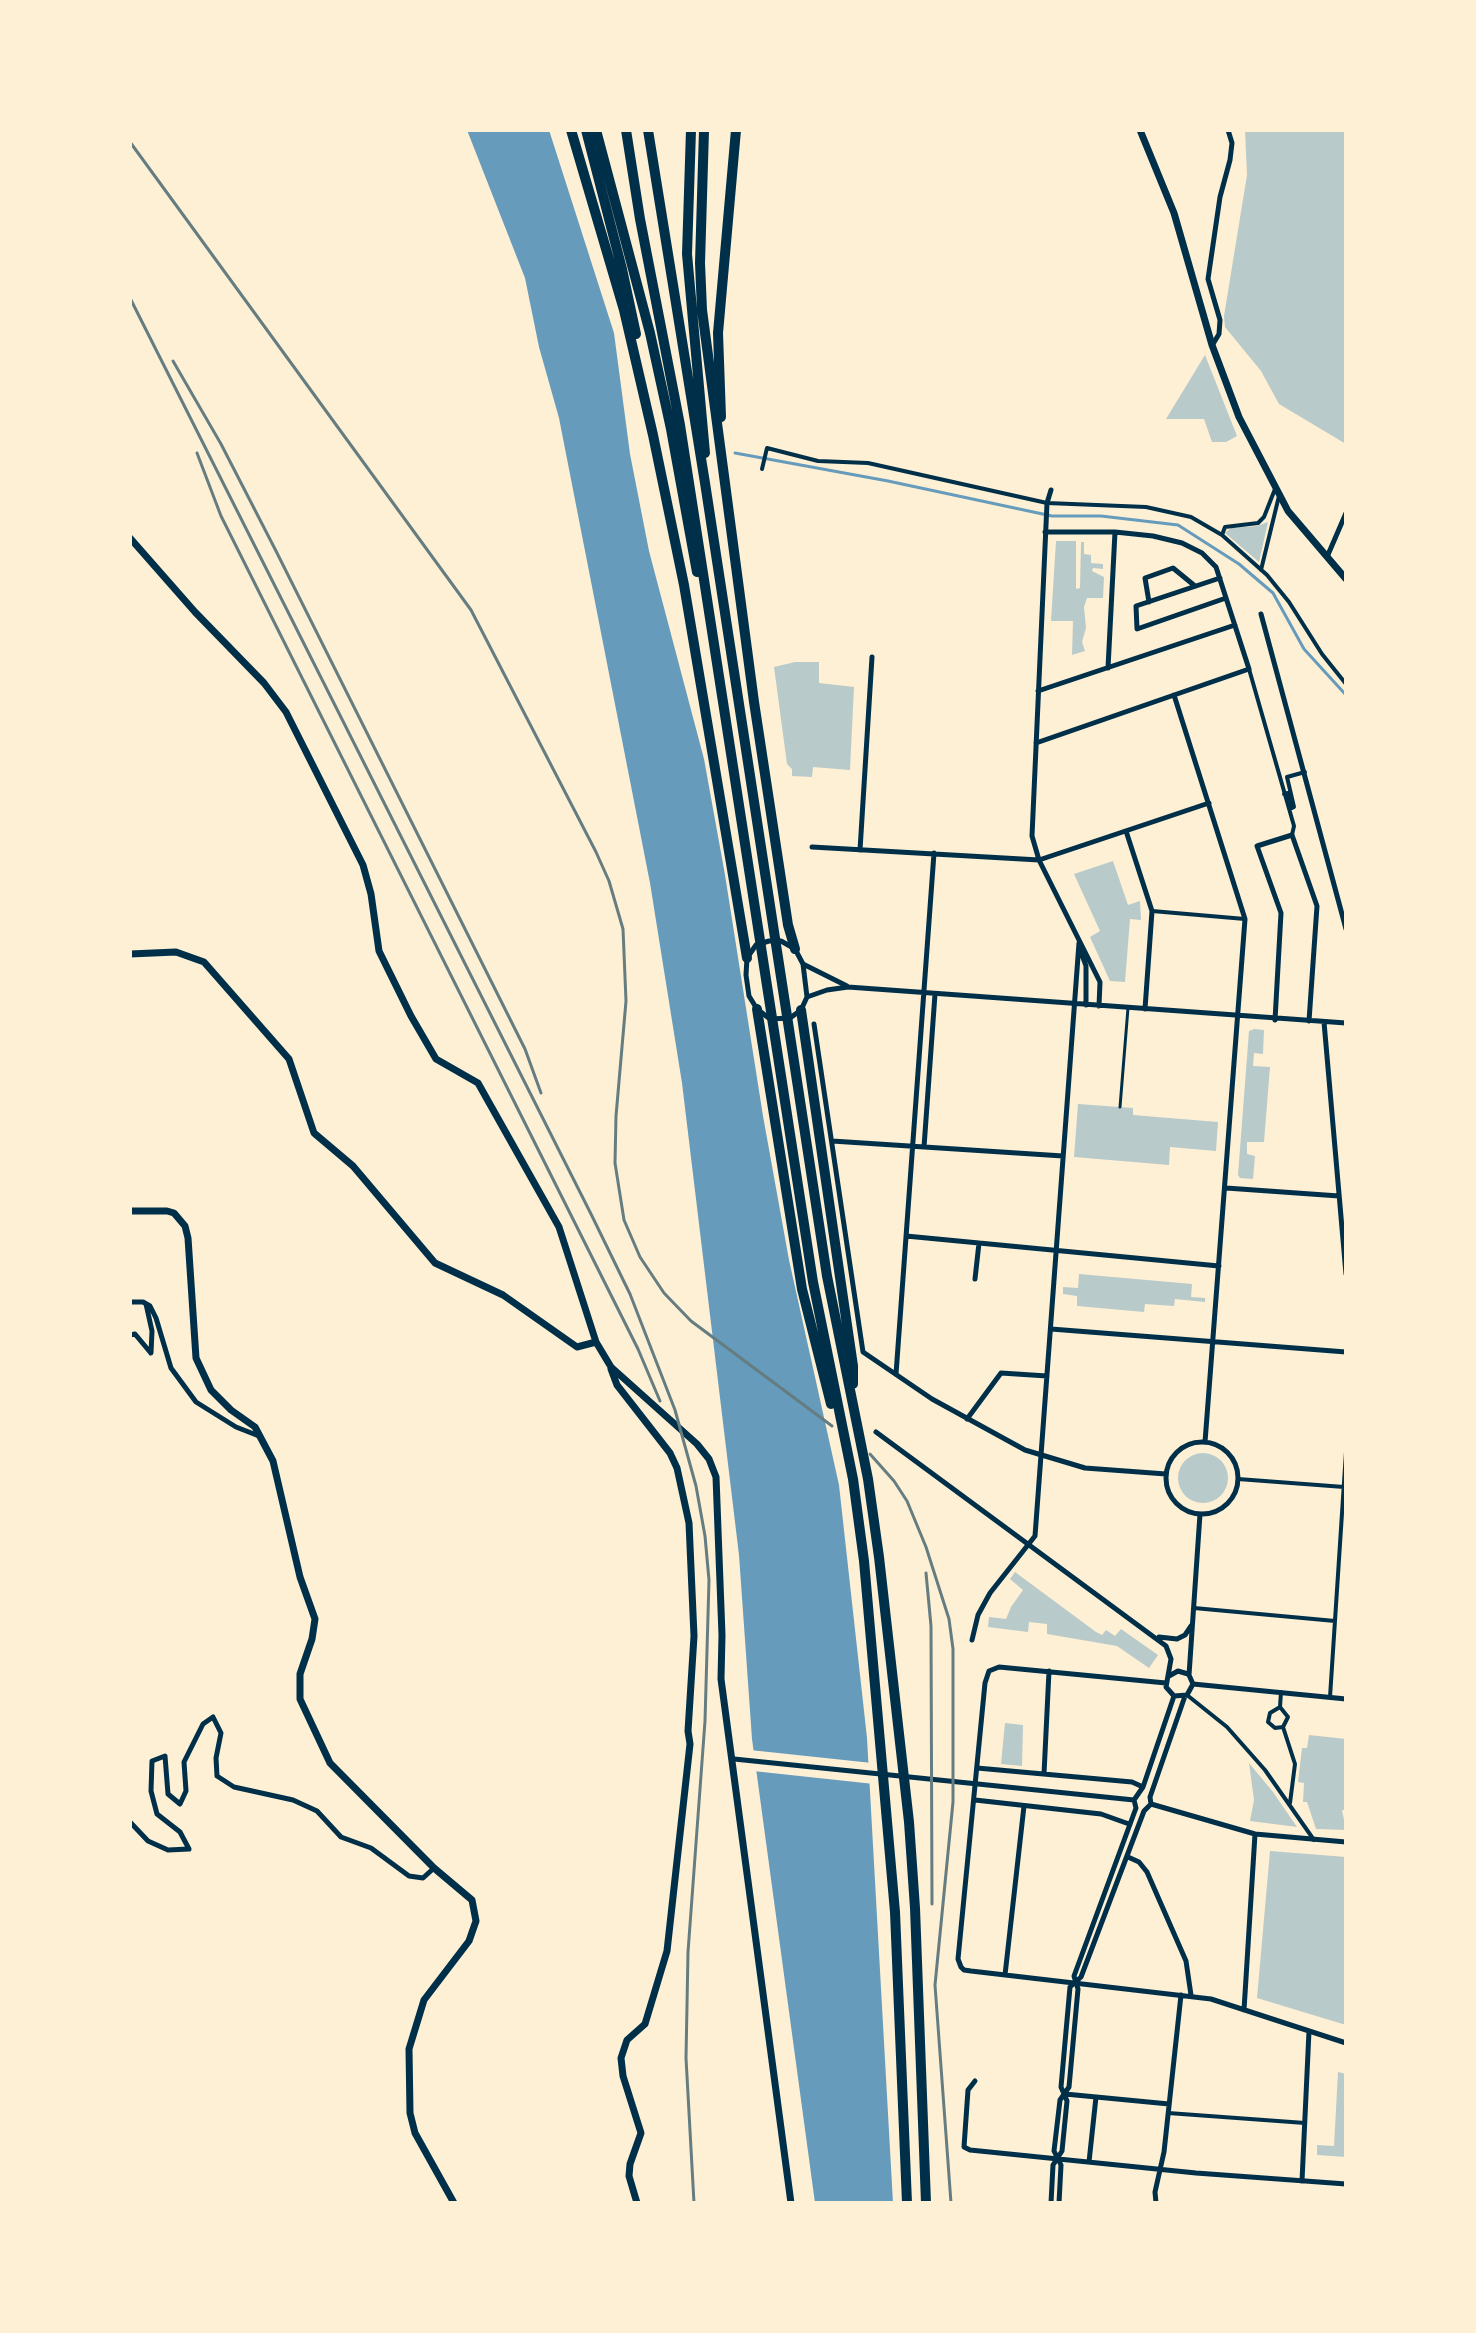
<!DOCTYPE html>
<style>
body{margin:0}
#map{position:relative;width:1476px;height:2333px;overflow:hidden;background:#fdf0d5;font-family:"Golos Text",sans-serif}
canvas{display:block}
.frame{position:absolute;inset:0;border:132px solid #fdf0d5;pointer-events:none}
</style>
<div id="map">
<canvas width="1476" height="2333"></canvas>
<div class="frame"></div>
</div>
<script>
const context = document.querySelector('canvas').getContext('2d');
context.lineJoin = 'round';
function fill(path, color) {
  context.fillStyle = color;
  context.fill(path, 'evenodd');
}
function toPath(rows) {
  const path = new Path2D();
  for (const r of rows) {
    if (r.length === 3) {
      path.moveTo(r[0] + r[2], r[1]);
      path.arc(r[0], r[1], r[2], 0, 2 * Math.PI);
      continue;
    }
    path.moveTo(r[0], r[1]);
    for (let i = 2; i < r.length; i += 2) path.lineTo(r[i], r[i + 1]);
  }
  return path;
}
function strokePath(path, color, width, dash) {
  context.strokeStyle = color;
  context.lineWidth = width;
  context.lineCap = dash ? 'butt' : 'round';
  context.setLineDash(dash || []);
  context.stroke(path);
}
fill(toPath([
 [1245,130,1346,130,1346,444,1279,404,1261,371,1225,327,1224,316,1247,175],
 [1205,355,1237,436,1226,442,1212,442,1204,419,1166,419],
 [1268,522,1259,562,1225,533,1231,528,1257,526],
 [1056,541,1076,541,1076,589,1080,588,1081,542,1084,542,1084,554,1091,555,1091,563,1103,564,1103,569,1093,568,1092,571,1104,577,1103,598,1087,598,1084,607,1086,628,1082,642,1085,651,1072,655,1073,621,1051,621],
 [795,662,819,662,819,683,854,687,850,770,813,767,812,777,792,776,792,769,787,764,774,667],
 [1113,861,1128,905,1140,901,1141,920,1130,919,1125,982,1110,981,1090,937,1100,931,1074,874],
 [1254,1029,1264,1030,1263,1054,1254,1053,1253,1066,1270,1067,1264,1142,1247,1142,1247,1154,1255,1156,1253,1179,1240,1178,1238,1175,1249,1031],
 [1078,1104,1133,1108,1133,1115,1218,1122,1216,1151,1170,1147,1169,1165,1074,1157],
 [1079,1274,1192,1284,1191,1297,1205,1298,1205,1302,1175,1299,1174,1306,1145,1304,1144,1312,1077,1306,1077,1296,1063,1294,1063,1287,1078,1288],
 [1203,1478,25],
 [1015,1572,1096,1632,1102,1635,1106,1630,1115,1636,1121,1629,1158,1655,1149,1668,1117,1646,1047,1634,1047,1624,1029,1622,1028,1632,988,1627,989,1617,1006,1619,1011,1607,1023,1590,1010,1579],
 [1005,1723,1023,1725,1022,1766,1001,1764],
 [1309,1735,1346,1739,1346,1810,1342,1810,1346,1830,1316,1829,1307,1802,1303,1802,1304,1783,1298,1782,1302,1748,1307,1748],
 [1249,1763,1273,1792,1297,1827,1250,1821,1254,1800],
 [1270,1851,1346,1857,1346,2025,1257,1998],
 [1338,2072,1346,2074,1346,2157,1317,2155,1317,2145,1334,2146]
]), '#b9caca');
fill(toPath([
 [467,130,549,130,614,333,630,454,649,551,704,759,725,875,763,1116,789,1260,839,1485,867,1738,893,2203,815,2203,752,1739,739,1555,682,1083,650,883,559,418,539,347,525,278]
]), '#669bbc');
fill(toPath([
 [750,1750,872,1763,874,1784,753,1771]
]), '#fdf0d5');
strokePath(toPath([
 [735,453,888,481,1052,516,1101,516,1178,525,1239,564,1273,593,1304,649,1346,695]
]), '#669bbc', 3);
strokePath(toPath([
 [1120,1107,1128,1008]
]), '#003049', 3);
strokePath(toPath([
 [762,469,767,448,818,461,868,463,1047,503,1146,507,1191,517,1222,535,1267,575,1289,602,1322,654,1346,684],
 [1222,535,1225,527,1258,523,1264,517,1275,489],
 [1261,570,1279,496],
 [1249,669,1294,826,1292,835],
 [1284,794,1288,793,1292,808,1294,807,1287,777,1305,772],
 [1152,911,1245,919],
 [1238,1479,1344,1487],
 [1194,1608,1335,1621],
 [1281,1692,1280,1707,1288,1717,1283,1727,1295,1764,1290,1803],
 [1187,1695,1227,1727,1265,1770,1314,1840],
 [1330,1697,1346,1452],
 [1280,1707,1270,1713,1268,1722,1275,1728,1283,1727],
 [1168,2113,1305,2123]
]), '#003049', 4);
strokePath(toPath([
 [1213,344,1219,334,1220,320,1208,279,1220,197,1230,160,1232,143,1228,130],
 [1051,490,1047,503,1032,836,1039,860,1100,982,1099,1006],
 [1327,557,1346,513],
 [1220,578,1136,606,1137,629,1226,598],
 [1149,602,1145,578,1173,568,1195,586],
 [1261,614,1346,929],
 [1108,668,1115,532],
 [1038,691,1235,625],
 [1174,695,1245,919,1205,1442],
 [1036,743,1249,669,1216,567,1202,553,1182,543,1153,536,1115,532,1045,532],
 [1126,831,1152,911,1145,1009],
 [812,847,1039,860,1209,803],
 [860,850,872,657],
 [769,941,781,941,795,949,803,964,807,997,801,1010,790,1018,770,1019,757,1009,749,996,746,975,747,958,756,945,769,941],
 [1081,952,1086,966,1086,1005],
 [803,964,847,986],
 [807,997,827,990,848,987,1346,1023],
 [1275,1020,1281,913,1257,846,1292,835,1317,906,1309,1021],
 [1324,1022,1346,1274],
 [814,1024,863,1352,932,1399,1025,1450,1085,1468,1166,1474],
 [832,1141,1063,1156],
 [924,1147,935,994],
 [1226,1188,1339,1196],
 [906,1236,1219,1266],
 [975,1279,979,1243],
 [130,1302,143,1302,150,1306,156,1318,171,1368,196,1402,236,1427,259,1436],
 [146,1304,152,1331,151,1353],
 [1051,1329,1346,1352],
 [130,1335,135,1334,150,1352],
 [896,1374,934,853],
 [967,1419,1001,1373,1047,1376],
 [876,1432,1166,1646,1171,1659,1166,1687,1174,1696],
 [1202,1478,36],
 [1159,1637,1177,1639,1185,1635,1191,1626],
 [972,1640,978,1615,990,1593,1035,1536,1079,943],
 [1169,1676,1178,1671,1188,1674],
 [1166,1683,999,1667,989,1671,985,1683,958,1959,961,1967,964,1970,971,1971,1211,1999,1346,2043],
 [1193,1684,1346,1699],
 [1174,1696,1187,1695,1193,1684,1189,1675,1200,1514],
 [734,1759,1134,1800],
 [977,1768,1132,1782,1143,1787],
 [1044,1774,1049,1671],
 [975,1800,1101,1814,1129,1824],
 [1134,1800,1143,1787,1174,1696],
 [1151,1804,1255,1834,1346,1842],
 [1151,1804,1150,1797,1185,1696],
 [130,1822,148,1841,168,1850,189,1849,180,1832,157,1814,151,1791,152,1761,165,1756,168,1794,180,1804,186,1791,184,1762,203,1724,213,1717,221,1733,216,1758,217,1776,234,1787,293,1800,317,1811,341,1837,371,1848,409,1876,423,1878,434,1868],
 [1128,1857,1139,1862,1147,1872,1186,1961,1191,1995],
 [1005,1975,1024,1806],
 [1244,2010,1255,1834],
 [975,2081,968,2090,964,2147,970,2150,1196,2173,1346,2184],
 [1065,2094,1169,2104],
 [1089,2162,1096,2097],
 [1302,2181,1309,2031],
 [1051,2203,1053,2165,1062,2151,1067,2101,1061,2087,1070,1987,1081,1977,1144,1811,1151,1804],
 [1059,2203,1061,2165,1054,2151,1060,2100,1069,2087,1078,1989,1074,1976,1136,1808,1134,1800],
 [1156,2203,1155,2192,1164,2152,1181,1995]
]), '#003049', 5);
strokePath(toPath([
 [1140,130,1174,213,1212,345,1239,417,1288,511,1346,579],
 [130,538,195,612,264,683,286,712,363,865,371,894,379,951,411,1016,436,1059,478,1083,559,1227,596,1342,611,1367,697,1444,709,1459,716,1477,722,1635,721,1679,791,2203],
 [130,954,176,952,204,962,289,1059,314,1133,353,1166,435,1263,503,1295,577,1347,596,1342],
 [130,1211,167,1211,174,1213,185,1226,188,1238,196,1358,211,1390,231,1410,255,1427,273,1461,300,1577,315,1619,312,1639,300,1674,300,1699,330,1763,434,1868,472,1900,476,1921,469,1941,424,2000,409,2049,410,2113,415,2133,454,2203],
 [611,1369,617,1385,670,1453,677,1468,689,1523,694,1636,688,1731,690,1744,667,1951,645,2024,627,2040,621,2058,623,2076,641,2133,630,2164,629,2176,637,2203]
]), '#003049', 7);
strokePath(toPath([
 [571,130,624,310,653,435,684,585,747,958],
 [586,130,622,269,636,334],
 [596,130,650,333,671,429,697,572],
 [626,130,640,219,680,425,813,1282,853,1479,864,1561,895,1912,907,2203],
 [648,130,705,483,827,1276,868,1479,879,1557,909,1822,915,1908,926,2203],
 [691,130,687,254,705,453],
 [704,130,700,263,702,310,754,702,788,925,795,949],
 [721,417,718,333,736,130],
 [757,1009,802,1289,831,1404],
 [801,1010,853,1366,853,1384]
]), '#003049', 10);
strokePath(toPath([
 [130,142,471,610,596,852,609,881,623,929,626,1001,616,1116,615,1163,624,1220,640,1257,664,1293,691,1321,832,1426],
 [130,298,591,1214,630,1294,675,1410,696,1486,705,1536,709,1580,705,1721,688,1952,686,2058,694,2203],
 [173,361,221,444,276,551,525,1049,541,1093],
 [197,453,221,516,638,1349,660,1401],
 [870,1454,894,1481,907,1501,926,1547,949,1619,953,1649,953,1802,935,1985,951,2203],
 [926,1573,931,1626,932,1904]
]), '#657d81', 3);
</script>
